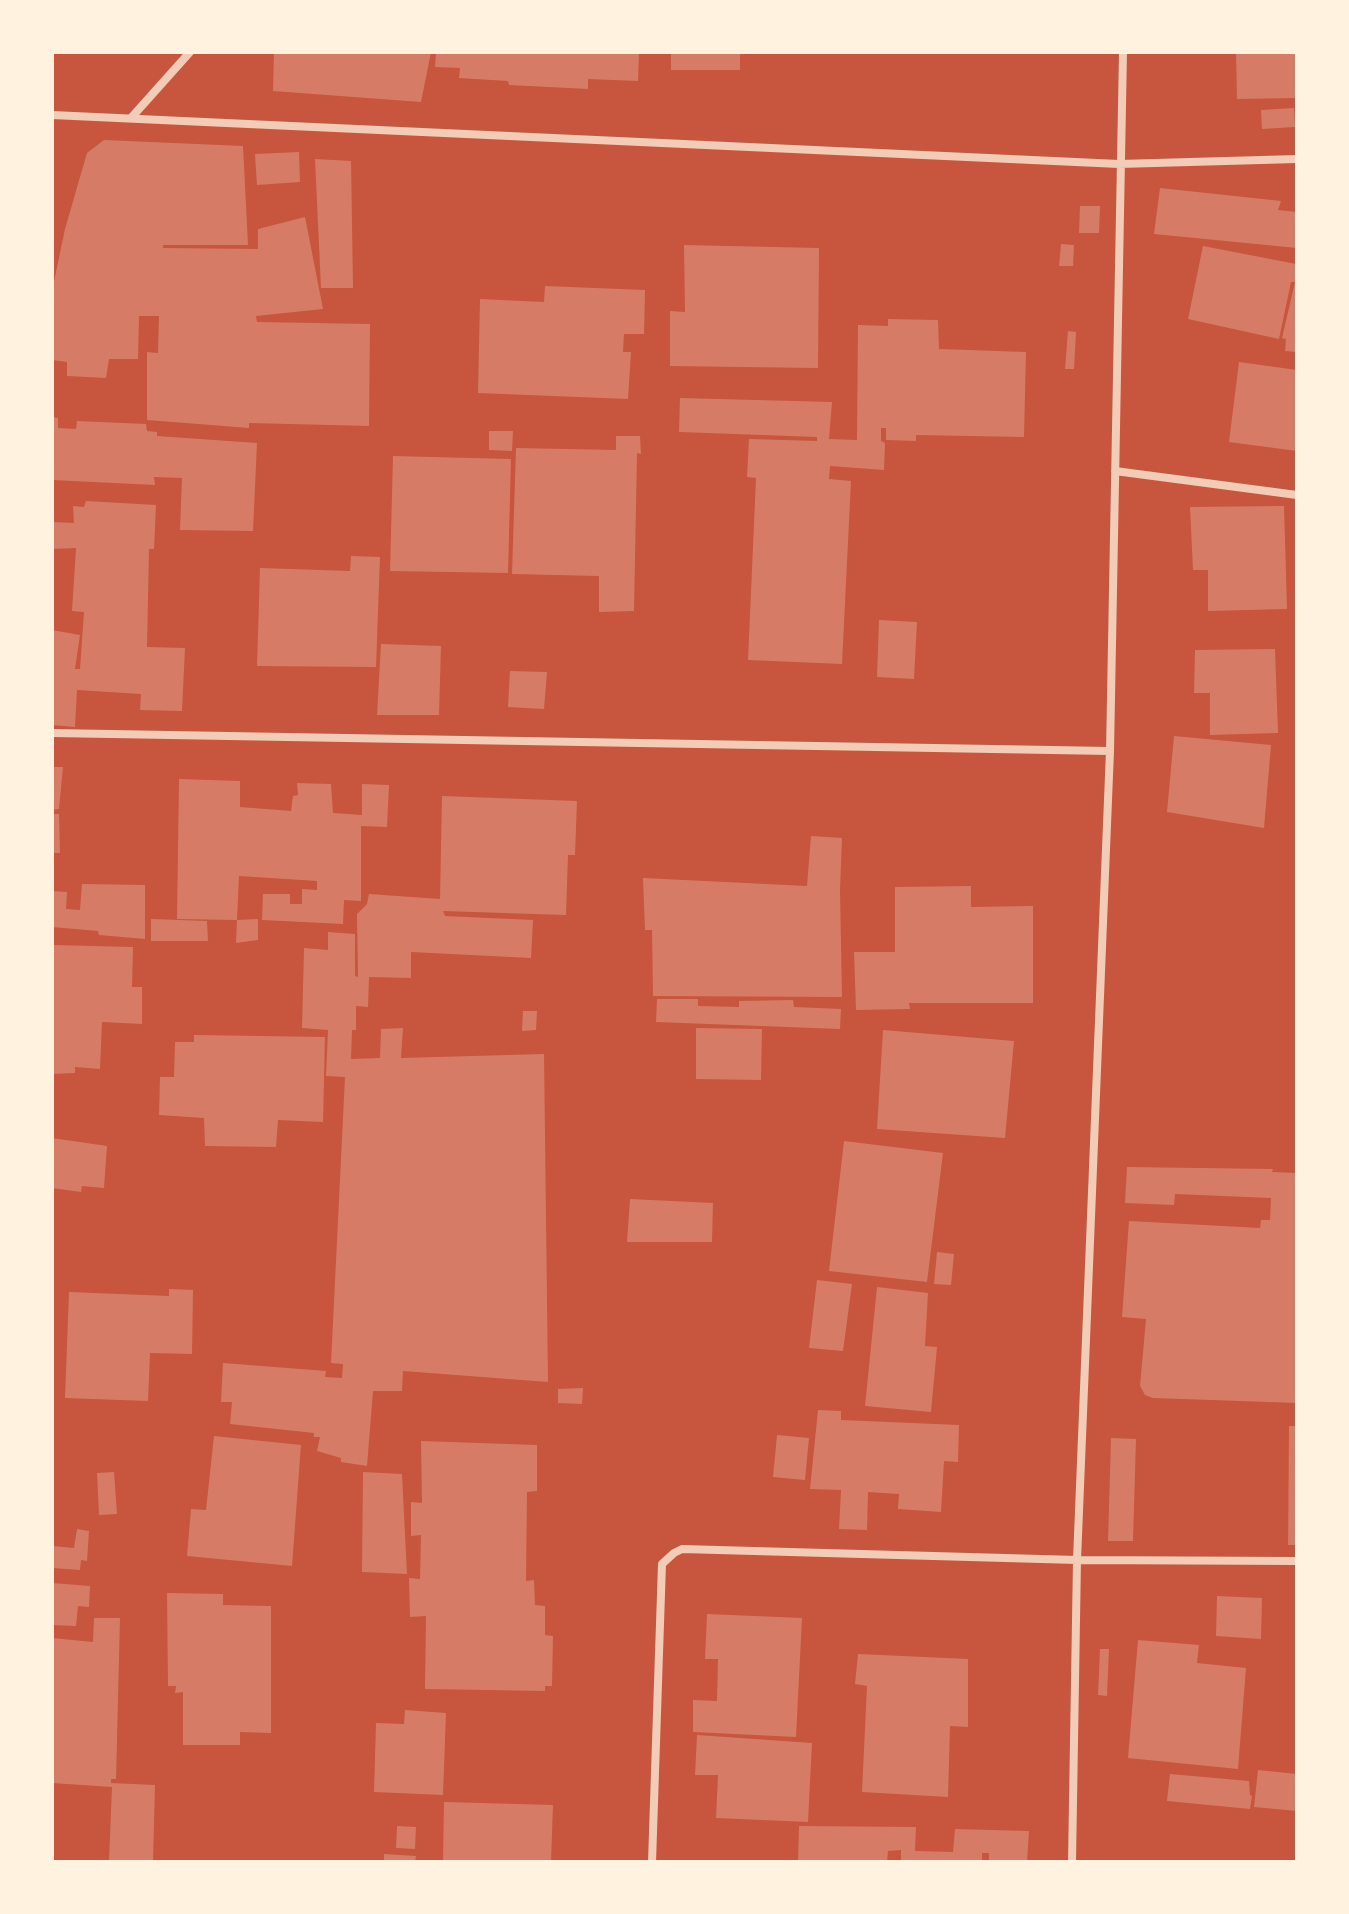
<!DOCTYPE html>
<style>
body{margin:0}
#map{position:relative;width:1349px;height:1914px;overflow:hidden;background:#c8553d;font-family:Montserrat,sans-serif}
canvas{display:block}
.frame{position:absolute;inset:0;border:54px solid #fff3e0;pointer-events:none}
</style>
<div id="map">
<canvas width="1349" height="1914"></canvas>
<div class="frame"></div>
</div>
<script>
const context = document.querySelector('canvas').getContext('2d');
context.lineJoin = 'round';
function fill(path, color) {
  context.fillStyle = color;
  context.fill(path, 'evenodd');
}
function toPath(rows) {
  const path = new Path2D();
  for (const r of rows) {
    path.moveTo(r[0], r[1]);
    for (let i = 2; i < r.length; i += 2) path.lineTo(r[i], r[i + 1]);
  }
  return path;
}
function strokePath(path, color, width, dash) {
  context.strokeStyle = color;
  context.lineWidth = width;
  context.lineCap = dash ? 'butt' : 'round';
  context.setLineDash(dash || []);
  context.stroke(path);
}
fill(toPath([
 [274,52,431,52,421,102,273,91],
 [436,52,639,52,638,81,588,79,588,89,509,85,508,81,459,78,460,68,435,67],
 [671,52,740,52,740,70,671,70],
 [1236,52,1297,52,1297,98,1237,99],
 [1294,108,1295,127,1262,129,1261,110],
 [104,140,243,146,248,245,163,245,163,248,258,249,258,229,305,217,323,309,256,316,257,322,370,324,369,426,249,423,249,428,147,420,147,352,158,353,159,316,139,316,138,359,109,359,106,378,67,376,67,362,52,360,52,291,65,229,87,153],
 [299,152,300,182,257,185,255,154],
 [315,159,351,161,353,288,321,288],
 [1160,188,1281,201,1278,210,1297,212,1297,248,1154,234],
 [1080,206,1100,206,1099,233,1079,233],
 [1061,244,1074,245,1073,266,1059,266],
 [684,245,819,248,818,368,670,366,670,311,685,312],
 [1203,246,1296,264,1297,352,1285,351,1286,339,1282,338,1295,282,1291,282,1279,339,1188,319],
 [545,286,645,290,644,334,624,334,623,352,631,352,628,399,478,393,480,299,544,302],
 [888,319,938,320,939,349,1026,352,1024,437,916,435,916,441,886,440,886,428,881,428,881,441,885,443,884,470,830,466,829,479,851,481,842,664,748,660,756,478,747,477,749,439,817,441,817,437,679,432,680,398,832,402,829,439,857,440,858,325,888,326],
 [1068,331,1076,332,1074,369,1065,369],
 [1239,362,1297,370,1297,451,1229,442],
 [52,417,58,418,58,428,76,429,77,421,146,424,147,431,157,432,157,436,257,443,253,531,180,530,182,478,154,477,155,485,52,480],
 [489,431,513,431,512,451,489,450],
 [616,436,640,436,641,454,637,453,634,611,599,612,599,576,512,574,516,448,616,450],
 [393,456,511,459,508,573,390,571],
 [86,501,156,505,154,549,149,549,147,647,185,648,182,711,140,710,141,694,77,690,75,727,52,725,52,630,80,635,75,669,80,669,84,612,72,611,76,548,52,549,52,522,74,523,73,506,84,507],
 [1284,506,1287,609,1208,611,1208,570,1193,570,1190,507],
 [351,556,380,557,376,667,257,666,260,568,350,571],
 [879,620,917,622,914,679,877,677],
 [381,644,441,646,439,715,377,715],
 [1275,649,1278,733,1210,735,1210,693,1194,693,1195,650],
 [510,671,547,672,544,709,508,707],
 [1174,736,1271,745,1264,828,1167,812],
 [52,767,63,767,59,809,52,810],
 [179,779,240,781,240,807,291,811,293,796,298,795,297,783,331,784,333,813,362,815,362,784,389,785,387,827,361,826,361,901,344,900,343,924,262,920,263,894,290,894,290,904,302,904,302,889,317,890,317,881,239,876,237,920,177,919],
 [442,796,577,801,575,855,568,855,566,915,443,911,445,916,533,920,531,958,411,952,411,978,369,977,368,1007,356,1006,356,1030,352,1030,351,1059,380,1058,381,1029,403,1028,401,1058,544,1054,548,1382,403,1371,402,1391,373,1391,367,1466,341,1462,341,1458,317,1451,320,1437,314,1437,314,1433,230,1424,232,1402,221,1402,223,1363,326,1371,325,1377,342,1378,343,1364,331,1363,345,1077,326,1076,328,1030,302,1028,304,948,328,950,328,932,355,934,355,976,358,977,357,914,367,904,369,894,440,899],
 [52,814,59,814,60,853,52,853],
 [811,836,842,838,840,890,842,997,653,996,652,930,645,930,643,878,807,886],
 [82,884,145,885,145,939,99,935,98,931,52,927,52,891,67,892,66,909,80,910],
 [971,886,971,907,1033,906,1033,1003,909,1003,910,1009,856,1010,854,952,895,952,895,887],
 [151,919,207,921,208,941,151,941],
 [258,919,258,940,236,943,237,920],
 [52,945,133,947,132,987,142,987,142,1024,102,1022,100,1069,75,1067,75,1073,52,1074],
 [657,999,698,999,698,1006,739,1007,739,1001,793,1000,794,1007,841,1009,840,1029,656,1022],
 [523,1011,537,1011,536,1030,522,1031],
 [696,1028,762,1029,761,1080,696,1079],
 [883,1030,1014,1041,1005,1138,877,1129],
 [194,1035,325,1037,323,1122,278,1120,276,1147,205,1146,204,1118,159,1115,160,1077,174,1077,175,1042,194,1042],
 [52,1138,107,1146,104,1188,82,1186,81,1192,52,1188],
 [844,1141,943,1153,927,1282,829,1271],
 [1127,1167,1273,1169,1272,1172,1297,1173,1297,1403,1153,1398,1145,1395,1140,1386,1146,1319,1122,1317,1129,1221,1260,1228,1261,1220,1270,1220,1271,1198,1175,1194,1174,1205,1125,1203],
 [630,1199,713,1203,712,1242,627,1242],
 [937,1252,954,1254,951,1285,934,1284],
 [817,1280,852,1284,843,1351,809,1348],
 [877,1287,928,1293,925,1346,937,1347,931,1412,865,1406],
 [169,1289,193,1290,192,1354,150,1353,148,1401,65,1398,69,1292,169,1296],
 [583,1388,582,1404,558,1403,558,1389],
 [818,1410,841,1411,841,1420,959,1425,958,1462,944,1461,941,1512,898,1509,899,1494,868,1492,867,1530,839,1529,841,1490,810,1489],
 [1289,1426,1297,1426,1297,1545,1288,1545],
 [777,1435,809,1438,805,1480,773,1477],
 [214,1436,301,1445,292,1566,187,1556,191,1509,206,1510],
 [1111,1438,1136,1439,1133,1541,1108,1541],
 [421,1441,537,1445,537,1491,527,1492,526,1581,534,1580,535,1605,545,1606,545,1635,553,1636,552,1686,545,1686,545,1691,425,1689,426,1616,410,1617,409,1578,420,1579,421,1535,411,1536,411,1502,422,1503],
 [114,1472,117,1514,99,1515,97,1473],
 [363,1472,402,1474,407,1574,362,1572],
 [77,1529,89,1531,87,1561,81,1560,80,1570,52,1568,52,1546,74,1548],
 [52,1583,90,1586,89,1607,78,1606,76,1626,52,1625],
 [167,1593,223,1594,223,1605,271,1606,271,1733,240,1732,240,1745,183,1745,183,1692,175,1693,176,1686,168,1686],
 [1217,1596,1262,1598,1261,1639,1216,1636],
 [707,1614,802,1618,796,1737,693,1732,693,1700,717,1701,718,1659,705,1659],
 [94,1618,120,1618,116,1779,111,1779,111,1783,155,1785,153,1862,109,1862,112,1787,52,1783,52,1638,93,1642],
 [1138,1640,1199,1645,1197,1663,1246,1668,1238,1769,1128,1758],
 [1100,1649,1109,1649,1107,1696,1098,1695],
 [858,1654,968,1659,968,1727,950,1726,948,1797,862,1792,867,1686,855,1684],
 [405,1710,446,1713,443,1795,374,1792,376,1723,404,1724],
 [697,1735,812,1743,808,1822,716,1818,718,1775,695,1775],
 [1258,1770,1297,1774,1297,1811,1254,1807],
 [1170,1774,1249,1781,1250,1795,1252,1796,1250,1809,1167,1801],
 [444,1802,553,1805,551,1862,443,1862],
 [397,1826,416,1827,415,1849,396,1848],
 [799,1826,916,1827,915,1851,953,1852,955,1829,1029,1831,1027,1862,989,1862,989,1853,982,1853,982,1862,901,1862,901,1850,888,1851,887,1862,798,1862],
 [384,1854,416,1856,415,1862,384,1862]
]), '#d67c66');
strokePath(toPath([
 [52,115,1119,164,1297,159],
 [131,118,190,52],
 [1115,471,1297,495],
 [52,733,1110,751],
 [652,1862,662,1564,674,1553,682,1549,1077,1560,1297,1561],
 [1072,1862,1077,1560,1110,751,1123,52]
]), '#f1ccb7', 8);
</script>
